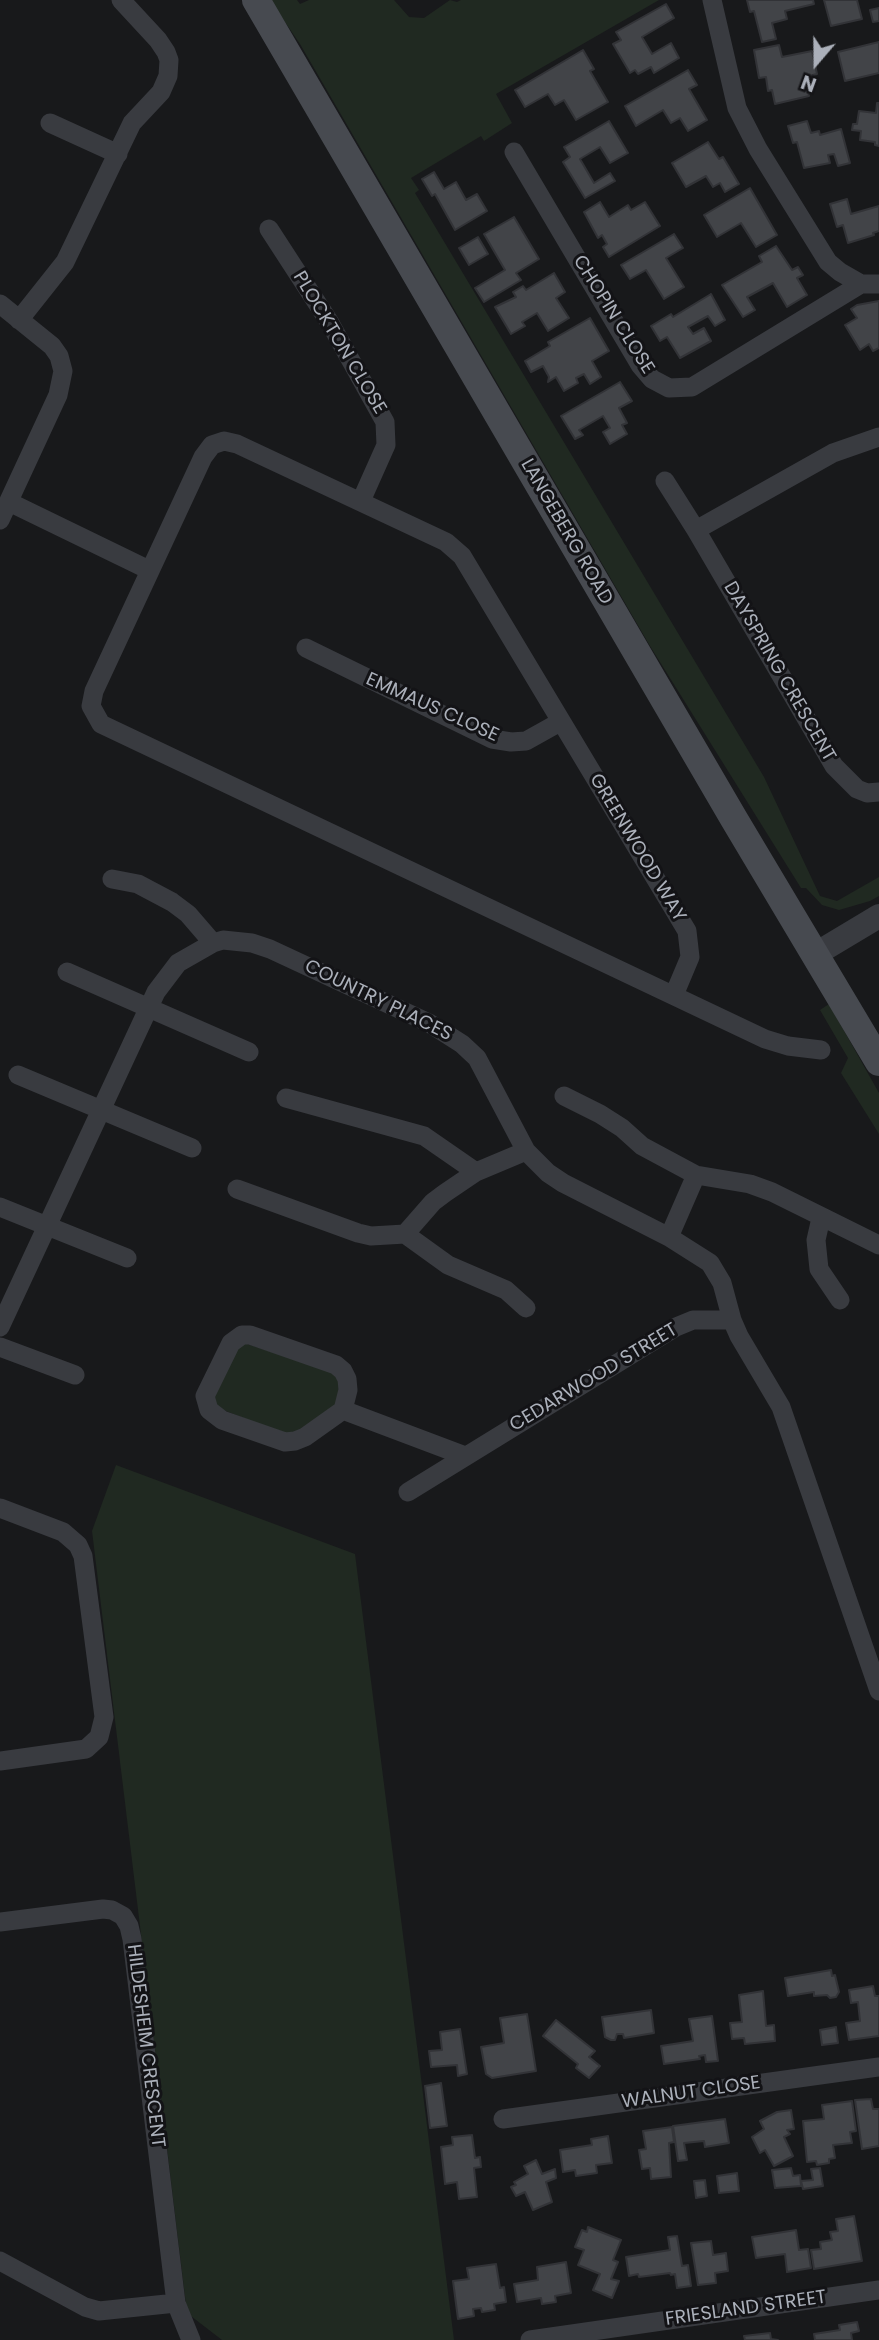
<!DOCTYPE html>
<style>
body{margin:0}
#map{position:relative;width:879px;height:2340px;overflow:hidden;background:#18191b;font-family:Poppins,sans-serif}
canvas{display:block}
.north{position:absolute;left:781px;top:28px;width:70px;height:70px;-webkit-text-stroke:5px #131316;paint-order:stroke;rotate:200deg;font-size:19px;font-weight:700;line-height:28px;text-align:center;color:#abb0ba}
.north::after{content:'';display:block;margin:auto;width:24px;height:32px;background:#abb0ba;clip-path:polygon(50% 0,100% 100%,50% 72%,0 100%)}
</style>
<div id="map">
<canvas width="879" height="2340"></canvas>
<div class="north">N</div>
</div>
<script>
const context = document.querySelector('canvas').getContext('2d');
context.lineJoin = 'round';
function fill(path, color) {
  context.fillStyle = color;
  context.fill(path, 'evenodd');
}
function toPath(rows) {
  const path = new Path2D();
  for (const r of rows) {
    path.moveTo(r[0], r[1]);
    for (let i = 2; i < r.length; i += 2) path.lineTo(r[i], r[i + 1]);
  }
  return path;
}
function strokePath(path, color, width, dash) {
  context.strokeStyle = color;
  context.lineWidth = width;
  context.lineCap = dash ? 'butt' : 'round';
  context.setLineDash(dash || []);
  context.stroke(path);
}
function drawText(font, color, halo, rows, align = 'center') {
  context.font = font + ' Poppins,sans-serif';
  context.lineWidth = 6;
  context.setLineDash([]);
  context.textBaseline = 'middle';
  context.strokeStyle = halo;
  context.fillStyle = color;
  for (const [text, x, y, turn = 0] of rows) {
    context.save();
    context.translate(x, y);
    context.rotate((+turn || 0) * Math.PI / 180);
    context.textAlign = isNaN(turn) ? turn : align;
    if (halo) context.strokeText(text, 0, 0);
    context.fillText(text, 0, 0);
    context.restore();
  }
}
fill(toPath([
 [270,0,297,0,300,4,309,0,394,0,409,17,424,18,450,0,457,2,461,0,659,0,496,94,512,123,484,141,481,136,411,178,419,190,415,193,764,777,820,896,837,901,879,877,879,896,870,901,839,910,822,905,806,888,801,888,650,646,300,44],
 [829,1004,879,1093,879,1134,841,1073,848,1058,820,1010],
 [241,1342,334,1372,342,1380,337,1404,296,1435,286,1435,216,1407,214,1390],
 [116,1465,355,1554,454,2340,222,2340,187,2313,92,1531]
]), '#202921');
const building = toPath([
 [747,0,813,0,814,4,785,11,787,19,772,23,776,39,762,42,754,11,750,12,747,0],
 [824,0,857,0,862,19,831,26,824,0],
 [666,4,674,18,642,37,652,54,671,43,679,58,654,73,651,67,638,74,635,70,630,73,613,44,621,40,616,32,666,4],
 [879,8,879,21,873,22,870,10,879,8],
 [879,42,879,73,845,81,838,52,879,42],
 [779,45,782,57,812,51,817,74,805,77,809,96,775,104,772,90,768,91,766,77,759,78,754,50,779,45],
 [583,50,594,69,590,71,608,102,576,120,564,100,555,105,548,94,525,107,515,90,583,50],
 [688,70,697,85,689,89,707,120,688,131,680,118,671,123,663,110,636,126,625,106,688,70],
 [877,103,879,103,879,146,875,145,875,142,860,140,861,131,852,130,853,124,857,124,859,111,876,113,877,103],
 [609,121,628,153,610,163,600,147,580,159,594,183,610,173,615,181,585,198,563,162,570,157,564,147,609,121],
 [807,121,811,133,819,131,820,135,841,129,850,163,838,166,834,154,828,155,830,163,804,168,797,142,793,143,788,126,807,121],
 [708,142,719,159,723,157,739,184,725,192,720,183,713,187,706,176,686,187,672,163,708,142],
 [434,172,444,189,456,182,466,200,477,194,487,211,455,230,435,194,432,196,422,179,434,172],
 [750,188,777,235,756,247,741,223,717,237,704,215,750,188],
 [847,199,851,214,879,206,879,231,873,233,874,235,848,243,843,225,837,227,830,204,847,199],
 [600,202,609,217,628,205,631,210,645,202,660,226,609,257,603,247,607,244,602,235,598,238,584,212,600,202],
 [514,217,539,259,516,273,521,280,484,302,475,288,505,270,484,234,514,217],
 [674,234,683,248,666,258,684,287,664,299,646,270,630,279,621,265,674,234],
 [478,237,488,254,469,265,459,248,478,237],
 [776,246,792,270,798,267,803,275,797,278,807,295,787,307,773,283,747,297,755,310,743,317,722,285,762,262,759,256,776,246],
 [554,273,565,292,556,298,569,318,548,331,537,313,522,322,525,326,511,334,495,307,516,297,513,292,523,286,526,290,554,273],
 [711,294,725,320,715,326,708,316,688,327,693,334,704,328,711,341,680,358,667,337,660,341,651,326,671,314,673,317,711,294],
 [879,301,879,348,873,351,869,344,860,350,845,325,857,318,851,309,857,305,879,301],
 [590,318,609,351,592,361,601,377,590,384,584,374,576,378,578,383,564,391,556,377,548,382,549,377,543,366,531,372,525,361,550,346,548,342,590,318],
 [620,382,632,401,619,408,627,423,622,425,627,434,610,444,603,432,610,428,603,416,579,430,583,435,575,439,561,416,620,382],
 [831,1970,832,1976,835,1975,839,1992,836,1997,830,1998,827,1995,814,1996,814,1992,788,1996,785,1978,831,1970],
 [873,1986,875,1996,879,1996,879,2036,849,2040,846,2023,860,2021,858,2002,851,2003,849,1990,873,1986],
 [763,1991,766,2026,774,2025,775,2041,745,2044,744,2038,732,2039,730,2023,742,2022,739,1995,763,1991],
 [651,2010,654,2033,624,2038,623,2034,617,2034,615,2040,611,2040,605,2037,602,2017,651,2010],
 [527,2014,536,2071,492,2078,486,2074,481,2047,504,2043,500,2018,527,2014],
 [712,2016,718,2061,706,2062,705,2055,699,2056,700,2059,664,2064,661,2046,693,2041,689,2019,712,2016],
 [556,2020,595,2051,589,2057,600,2066,589,2078,576,2068,578,2064,543,2036,556,2020],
 [836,2027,838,2043,822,2045,820,2030,836,2027],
 [460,2029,467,2074,458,2076,457,2065,431,2067,429,2051,442,2050,440,2032,460,2029],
 [441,2083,447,2126,430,2128,425,2086,441,2083],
 [871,2099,873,2109,879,2109,879,2146,862,2149,855,2100,871,2099],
 [852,2101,856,2131,850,2132,852,2143,833,2145,835,2158,829,2159,829,2163,817,2165,816,2161,807,2162,803,2121,824,2119,822,2105,852,2101],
 [791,2110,794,2129,787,2130,790,2134,784,2137,793,2156,774,2166,765,2150,760,2153,752,2137,764,2129,760,2121,777,2112,791,2110],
 [725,2119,729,2143,705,2147,704,2141,684,2143,687,2160,678,2161,673,2126,725,2119],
 [672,2127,674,2142,669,2143,671,2177,651,2179,650,2168,642,2169,639,2150,646,2149,643,2131,672,2127],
 [472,2135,475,2158,480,2157,481,2167,474,2168,477,2197,459,2199,457,2182,445,2184,441,2147,453,2145,452,2137,472,2135],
 [608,2136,612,2163,596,2165,597,2173,576,2176,575,2170,563,2172,560,2150,592,2145,591,2139,608,2136],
 [536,2160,542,2174,555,2169,556,2178,546,2182,552,2202,533,2210,525,2192,516,2196,511,2187,516,2185,514,2182,528,2174,524,2166,536,2160],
 [791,2168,793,2176,800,2175,801,2186,775,2188,772,2170,791,2168],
 [820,2168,823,2186,803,2189,801,2181,813,2180,811,2169,820,2168],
 [737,2173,739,2191,719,2193,717,2176,737,2173],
 [705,2180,707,2196,696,2198,694,2181,705,2180],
 [854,2216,862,2261,814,2269,811,2250,821,2249,820,2242,832,2240,830,2232,838,2231,836,2219,854,2216],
 [588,2227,621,2240,613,2260,618,2262,611,2279,619,2281,612,2298,593,2290,600,2274,578,2265,584,2250,575,2247,582,2230,587,2232,588,2227],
 [796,2230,799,2250,808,2249,811,2268,787,2272,785,2254,756,2258,752,2237,796,2230],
 [677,2236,682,2266,688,2265,691,2286,677,2288,675,2274,671,2275,670,2273,639,2277,638,2274,629,2276,626,2257,670,2250,668,2237,677,2236],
 [711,2241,713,2255,726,2253,728,2271,715,2273,716,2283,698,2285,691,2243,711,2241],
 [566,2262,571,2293,555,2296,556,2302,542,2304,541,2298,517,2302,514,2284,538,2280,537,2267,566,2262],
 [496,2264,500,2288,504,2287,506,2302,494,2304,495,2310,482,2312,481,2308,473,2309,474,2316,458,2319,453,2281,469,2279,467,2268,496,2264],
 [857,2322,859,2331,851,2333,852,2340,815,2340,814,2334,840,2330,839,2325,857,2322],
 [770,2333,771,2339,778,2340,745,2340,744,2336,770,2333]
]);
fill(building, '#424448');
strokePath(building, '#323337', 2);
strokePath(toPath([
 [712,0,737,108,758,149,828,262,840,272,861,284,879,284],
 [50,123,118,154],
 [514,152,640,365,652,379,669,388,692,387,861,284],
 [269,229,330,323,385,422,386,445,361,501],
 [0,304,52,346,59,356,63,371,58,395,0,520],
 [19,320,65,262,132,123,161,92,168,76,169,60,166,52,158,40,121,0],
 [665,481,696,530,834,766,857,789,867,793,879,792],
 [9,502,149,570],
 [696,530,833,453,879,437],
 [306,648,492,739,511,742,526,741,560,722],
 [112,879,138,884,172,902,188,914,213,943],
 [67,972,249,1052],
 [674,995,690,957,687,931,462,556,446,542,237,444,224,441,212,445,203,457,94,691,91,706,101,724,765,1039,788,1046,821,1050],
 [18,1075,192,1148],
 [564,1096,600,1114,622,1128,642,1146,696,1175,750,1184,772,1192,879,1245],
 [286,1098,424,1136,476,1172],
 [237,1189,358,1233,371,1236,405,1234,433,1202,445,1193,476,1172,526,1151],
 [0,1207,127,1258],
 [821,1218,816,1240,819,1269,840,1300],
 [405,1234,448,1265,506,1290,526,1308],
 [669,1237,696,1175],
 [0,1327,156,992,178,963,213,943,223,940,252,943,270,949,429,1023,462,1044,477,1058,526,1151,548,1173,563,1183,669,1237,710,1263,722,1283,732,1320],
 [0,1347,75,1375],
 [343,1410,305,1437,295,1441,285,1442,222,1420,209,1410,205,1396,231,1343,242,1335,250,1335,336,1365,343,1371,347,1379,348,1390,343,1410,465,1456],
 [408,1492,676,1327,693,1320,732,1320,739,1336,781,1407,879,1691],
 [0,1508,63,1532,78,1545,83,1556,104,1717,99,1737,86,1749,0,1761],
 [0,1922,103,1909,112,1910,123,1916,129,1926,132,1939,176,2303,191,2340],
 [503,2119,879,2067],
 [0,2261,85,2307,99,2311,176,2303],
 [530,2340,879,2290]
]), '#393b40', 19);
strokePath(toPath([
 [814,955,879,916]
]), '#393b40', 24);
strokePath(toPath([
 [256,0,734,819,879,1062]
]), '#474a50', 28);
drawText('19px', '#abb0ba', '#131316', [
 ["CHOPIN CLOSE",613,315,58],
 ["PLOCKTON CLOSE",339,343,59],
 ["LANGEBERG ROAD",566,532,60],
 ["DAYSPRING CRESCENT",779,672,60],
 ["EMMAUS CLOSE",432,708,24],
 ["GREENWOOD WAY",637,848,59],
 ["COUNTRY PLACES",378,1001,26],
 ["CEDARWOOD STREET",594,1378,-31],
 ["HILDESHEIM CRESCENT",145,2046,83],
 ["WALNUT CLOSE",691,2093,-8],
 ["FRIESLAND STREET",746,2309,-8]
]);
</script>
